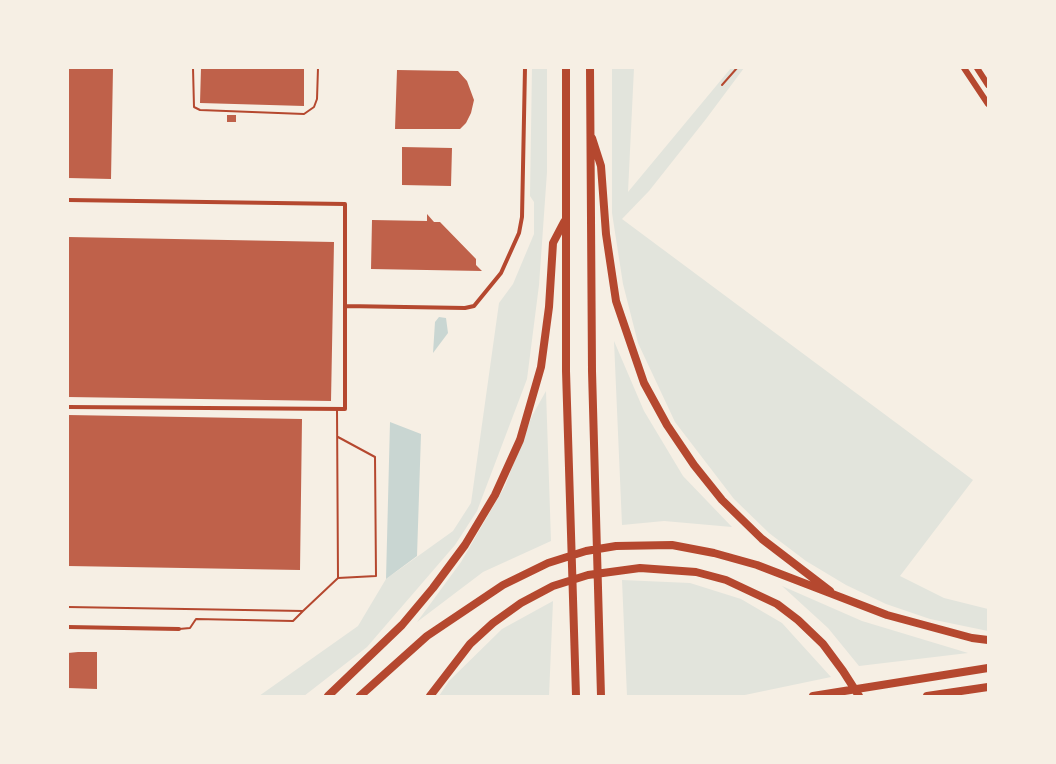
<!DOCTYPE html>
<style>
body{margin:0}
#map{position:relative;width:1056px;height:764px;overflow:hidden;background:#f6efe4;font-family:"Open Sans",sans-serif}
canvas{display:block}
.frame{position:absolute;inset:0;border:69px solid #f6efe4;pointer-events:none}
</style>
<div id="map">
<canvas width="1056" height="764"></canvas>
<div class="frame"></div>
</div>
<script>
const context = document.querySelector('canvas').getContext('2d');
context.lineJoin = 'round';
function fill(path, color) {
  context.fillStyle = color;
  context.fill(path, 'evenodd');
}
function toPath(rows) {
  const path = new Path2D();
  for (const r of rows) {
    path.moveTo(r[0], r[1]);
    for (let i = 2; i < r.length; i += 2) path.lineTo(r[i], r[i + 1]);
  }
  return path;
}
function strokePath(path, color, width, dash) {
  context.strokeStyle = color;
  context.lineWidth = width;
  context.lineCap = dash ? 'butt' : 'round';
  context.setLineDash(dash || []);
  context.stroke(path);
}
fill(toPath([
 [532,68,547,68,547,172,539,285,527,379,477,511,455,545,367,647,304,696,259,696,358,626,386,579,453,531,471,503,499,303,513,284,534,234,534,202,530,196],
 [612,68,634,68,628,192,731,68,744,68,706,119,649,191,622,219,973,480,900,576,944,598,988,609,988,631,930,619,886,604,846,585,806,561,769,533,734,499,675,422,638,343,623,284,612,213],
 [614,341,644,411,683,476,732,527,664,521,622,525],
 [546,391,551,541,483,572,417,622,461,562,505,486,532,416],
 [622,580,690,583,741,599,782,623,831,677,740,696,627,696],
 [782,586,862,621,968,653,859,666,828,628],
 [553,601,549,696,439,696,449,681,502,629]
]), '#e2e4dc');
fill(toPath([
 [439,317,446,318,448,333,433,353,435,322],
 [390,422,421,434,417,556,386,579]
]), '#c9d6d2');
fill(toPath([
 [68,68,113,68,111,179,68,178],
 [201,68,304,68,304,106,200,103],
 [397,70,458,71,467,81,474,100,471,113,466,123,460,129,395,129],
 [227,115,236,115,236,122,227,122],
 [402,147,452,148,451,186,402,185],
 [427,214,434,222,440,222,476,259,476,265,482,271,371,269,372,220,427,221],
 [68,237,334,242,331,401,68,397],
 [68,415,302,419,300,570,68,566],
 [78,652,97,652,97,689,68,688,68,653]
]), '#bf614a');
strokePath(toPath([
 [722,85,737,68]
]), '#b5482f', 2);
strokePath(toPath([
 [193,68,194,107,200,110,304,114,314,107,317,99,318,68],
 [338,437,375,457,376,576,338,578],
 [68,607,303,611,338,578,337,409],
 [179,629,190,628,196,619,293,621,303,611]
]), '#b5482f', 2);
strokePath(toPath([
 [68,200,345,204,345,409,68,407],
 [345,306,465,308,474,306,501,273,519,233,522,217,525,68],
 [68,627,179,629]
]), '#b5482f', 4);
strokePath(toPath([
 [964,68,988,104],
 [977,68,988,85]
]), '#b5482f', 6);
strokePath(toPath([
 [566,68,566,371,576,696],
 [590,68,592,371,601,696],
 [592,138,601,166,606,234,616,301,644,383,667,425,694,465,722,500,762,539,830,591],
 [328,696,402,625,433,588,465,545,495,495,520,440,541,367,549,307,553,243,564,222],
 [360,696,427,636,503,585,548,563,586,551,616,546,672,545,714,553,757,565,887,615,972,638,988,640],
 [430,696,470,644,493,623,521,603,553,586,588,575,640,568,696,572,726,580,777,604,798,620,823,644,843,671,859,696],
 [813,696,988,668],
 [927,696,988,687]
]), '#b5482f', 8);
</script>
